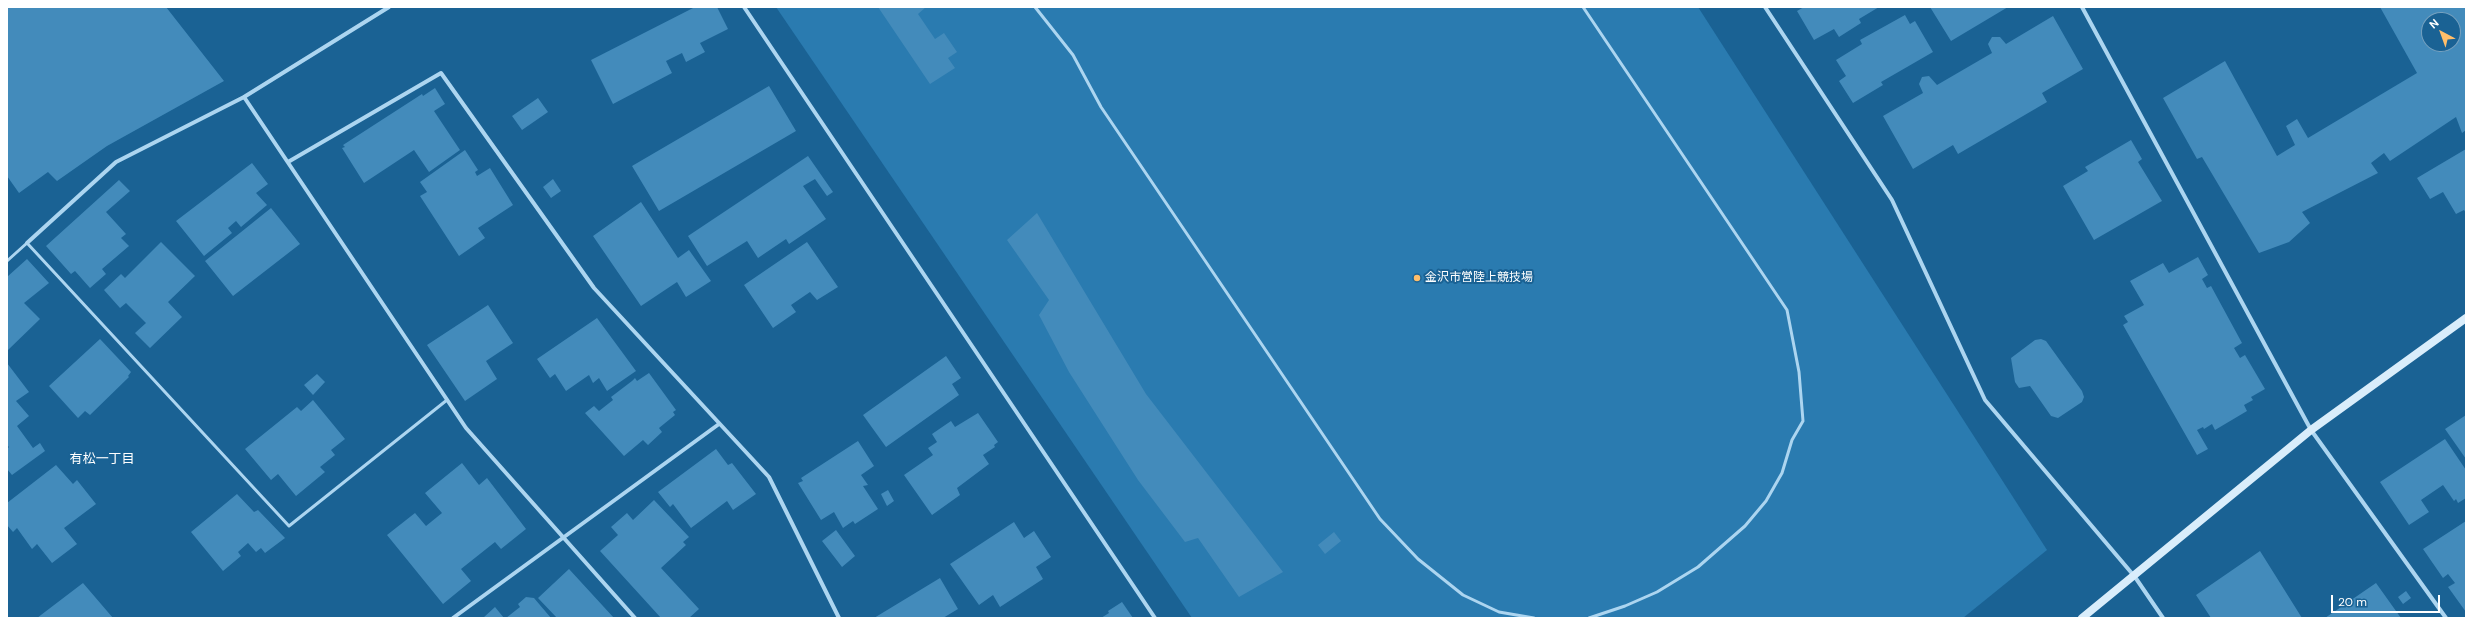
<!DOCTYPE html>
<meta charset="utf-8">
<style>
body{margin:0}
#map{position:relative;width:2473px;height:625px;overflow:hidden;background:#1a6294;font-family:"DM Sans",sans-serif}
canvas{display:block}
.frame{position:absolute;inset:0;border:8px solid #fff;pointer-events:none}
.north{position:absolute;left:2421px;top:12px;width:40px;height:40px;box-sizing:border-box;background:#1a6294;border:1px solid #76a1bf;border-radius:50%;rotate:319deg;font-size:11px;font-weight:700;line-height:16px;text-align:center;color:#fff}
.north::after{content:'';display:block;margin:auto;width:14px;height:18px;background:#ffbe6a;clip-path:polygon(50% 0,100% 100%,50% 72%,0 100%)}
.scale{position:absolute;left:2331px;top:595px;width:109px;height:18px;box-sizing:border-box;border:2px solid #fff;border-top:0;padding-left:5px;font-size:12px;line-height:14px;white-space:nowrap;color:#fff;-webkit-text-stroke:3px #1a6294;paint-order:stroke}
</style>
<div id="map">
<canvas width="2473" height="625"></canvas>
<div class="frame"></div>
<div class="north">N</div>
<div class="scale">20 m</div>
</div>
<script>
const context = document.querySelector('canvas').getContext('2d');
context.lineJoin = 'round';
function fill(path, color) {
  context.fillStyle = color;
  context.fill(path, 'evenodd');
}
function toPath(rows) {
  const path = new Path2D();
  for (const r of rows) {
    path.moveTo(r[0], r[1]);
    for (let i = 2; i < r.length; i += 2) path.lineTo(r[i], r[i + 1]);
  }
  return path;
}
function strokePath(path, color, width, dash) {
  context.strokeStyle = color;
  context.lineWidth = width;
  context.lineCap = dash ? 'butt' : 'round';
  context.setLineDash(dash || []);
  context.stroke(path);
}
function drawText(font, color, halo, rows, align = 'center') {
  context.font = font + ' "DM Sans","Noto Sans JP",sans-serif';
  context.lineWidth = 4;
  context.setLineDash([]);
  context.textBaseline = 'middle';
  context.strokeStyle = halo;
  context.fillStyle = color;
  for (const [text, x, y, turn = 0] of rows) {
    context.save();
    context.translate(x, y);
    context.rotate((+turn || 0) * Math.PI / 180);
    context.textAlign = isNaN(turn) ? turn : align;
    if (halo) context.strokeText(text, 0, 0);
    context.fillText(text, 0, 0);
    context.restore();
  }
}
fill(toPath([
 [776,7,1698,7,2047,550,1963,618,1192,618]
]), '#2a7bb0');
fill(toPath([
 [7,7,166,7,224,81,107,146,57,181,48,172,19,193,7,176],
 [695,7,717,7,728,29,700,43,705,52,686,62,682,53,666,61,672,73,613,104,591,60],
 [878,7,926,7,918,14,935,39,944,33,957,52,948,58,955,68,930,84],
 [1804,7,1879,7,1859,19,1861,23,1839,37,1834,29,1814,40,1797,11],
 [1930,7,2008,7,1951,41],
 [2380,7,2466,7,2466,130,2462,133,2456,117,2390,161,2384,153,2371,163,2378,173,2302,212,2310,223,2289,242,2259,253,2202,157,2197,159,2163,98,2225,61,2277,156,2295,145,2286,126,2297,119,2308,138,2417,73],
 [2429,20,2453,20,2453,44,2429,44],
 [1905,15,1910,24,1915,21,1933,52,1881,82,1883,85,1853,103,1839,81,1846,76,1836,60,1862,44,1860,40],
 [2053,16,2083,69,2042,93,2047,102,1958,154,1953,145,1913,169,1883,116,1923,93,1919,84,1922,77,1929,76,1937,85,1992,53,1988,44,1992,37,2000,37,2006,44],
 [769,86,796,131,659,211,632,166],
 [435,88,445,104,434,111,460,150,429,172,414,150,364,183,342,148,345,147,343,145,422,94,423,96],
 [538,98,548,112,522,130,512,116],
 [2131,140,2142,159,2138,162,2162,201,2094,240,2063,186,2088,171,2085,167],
 [2466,149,2466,213,2464,210,2456,214,2443,192,2430,199,2417,178],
 [465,150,478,170,475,172,477,176,490,168,513,205,478,228,485,238,459,256,420,196,427,192,420,182],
 [808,156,833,192,827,196,815,179,803,186,826,219,789,244,786,239,758,258,747,241,707,266,688,236],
 [252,163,268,184,256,193,267,205,241,227,236,221,228,228,232,233,204,256,176,221],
 [553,179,561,191,551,198,543,187],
 [119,180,130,191,106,212,126,234,121,238,129,246,102,269,106,274,90,288,75,271,71,274,46,246],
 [641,202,678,258,689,250,711,281,686,297,677,282,641,306,593,236],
 [271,208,300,244,233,296,205,261],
 [1037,213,1146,394,1283,572,1239,597,1198,538,1185,542,1138,480,1069,372,1039,315,1049,300,1007,240],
 [161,242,195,276,168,302,182,317,150,348,135,333,146,323,126,303,120,308,104,290,121,274,125,278],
 [807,242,838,287,817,300,810,292,791,305,796,312,773,328,744,285],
 [2198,257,2208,275,2202,279,2207,288,2211,286,2242,343,2234,348,2240,358,2245,355,2265,389,2251,397,2253,400,2244,405,2247,411,2215,430,2212,424,2204,429,2203,427,2197,430,2208,449,2197,455,2123,325,2128,322,2124,316,2144,305,2130,281,2163,263,2169,273],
 [27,259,49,283,24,303,40,319,7,351,7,277],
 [488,305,513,343,486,361,497,379,465,401,427,345],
 [597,318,636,371,607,391,599,378,593,383,589,375,566,391,555,374,550,378,537,359],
 [100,339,131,372,128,376,129,377,90,415,85,411,78,418,49,386],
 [2041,339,2046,341,2082,391,2084,397,2082,402,2058,418,2051,416,2030,386,2019,388,2015,382,2011,358,2035,340],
 [946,356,961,378,952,384,959,395,886,447,863,415],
 [7,363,29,392,16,401,29,416,17,426,33,448,40,443,45,451,12,475,7,469,7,449,9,447,7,445],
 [649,373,676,410,673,412,675,415,659,428,662,432,648,445,643,440,624,456,585,413,594,406,599,411,613,400,611,397,632,381,635,378,637,381],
 [317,374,325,382,313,395,304,385],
 [313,400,345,439,331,450,335,455,320,467,325,472,296,496,278,474,271,480,245,449,297,407,301,411],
 [978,413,998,442,994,445,995,447,983,455,989,464,957,488,960,495,932,515,904,475,933,455,928,448,937,442,932,434,951,421,955,427],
 [2466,415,2466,459,2445,429],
 [2445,439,2466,470,2466,498,2458,503,2456,499,2454,501,2443,485,2421,500,2429,512,2409,525,2380,482],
 [858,441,874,466,861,475,868,485,863,486,878,509,855,524,853,521,843,528,834,512,821,520,798,483,803,481,801,478],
 [716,449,728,465,732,463,756,494,733,510,727,501,691,528,673,504,670,507,658,492],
 [462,463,479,485,487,478,526,529,501,549,495,542,461,569,471,581,443,604,387,535,415,513,426,526,442,513,425,493],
 [56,465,73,484,77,480,96,504,64,528,77,544,52,563,37,544,32,549,17,528,13,532,7,525,7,503],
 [888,490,894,501,887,506,881,494],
 [237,494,254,512,258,510,285,538,265,553,261,548,256,552,248,543,238,552,241,556,223,571,191,532],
 [654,500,689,537,683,542,686,545,661,568,699,609,689,618,661,618,600,551,618,535,611,527,627,513,633,520],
 [2466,521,2466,612,2448,587,2455,583,2448,574,2443,578,2423,549],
 [1014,522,1024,538,1034,531,1051,557,1036,567,1043,579,1000,607,993,595,979,605,950,564],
 [836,530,855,556,842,567,822,541],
 [1334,532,1341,541,1325,554,1318,545],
 [2260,551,2302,618,2211,618,2196,595],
 [569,569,614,618,557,618,538,598],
 [940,578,958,609,943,618,874,618],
 [83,583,113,618,37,618],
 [2376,583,2401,618,2325,618],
 [2406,591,2411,598,2403,604,2398,597],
 [526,597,534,598,551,618,506,618,520,607,518,604],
 [1122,602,1133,618,1101,618,1109,613,1108,611],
 [495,607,504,618,483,618]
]), '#438bbb');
strokePath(toPath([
 [1035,7,1073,55,1101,107,1380,519,1418,559,1463,595,1499,612,1534,618],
 [1583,7,1787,310,1799,372,1803,421,1792,440,1782,473,1766,501,1745,526,1698,567,1657,592,1625,606,1589,618],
 [7,261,27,243,289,526,447,400]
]), '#acd5f0', 3);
strokePath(toPath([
 [744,7,1155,618],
 [1765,7,1892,200,1985,400,2135,577,2163,618],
 [2082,7,2311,430,2446,618],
 [244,97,466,428,635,618],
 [288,162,441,73,594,288,769,477,839,618],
 [27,243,116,162,244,97,389,7],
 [453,618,719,424]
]), '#acd5f0', 4);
strokePath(toPath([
 [2082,618,2311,430,2466,318]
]), '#d9edfb', 8);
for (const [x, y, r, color] of [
 [1417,278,4,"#ffbe6a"]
]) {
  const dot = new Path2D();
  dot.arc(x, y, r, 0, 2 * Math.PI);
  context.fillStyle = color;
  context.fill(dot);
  strokePath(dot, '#1a6294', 1.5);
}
drawText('12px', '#fff', '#1a6294', [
 ["金沢市営陸上競技場",1425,278]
], 'left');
drawText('13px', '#fff', '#1a6294', [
 ["有松一丁目",102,460]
]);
</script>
